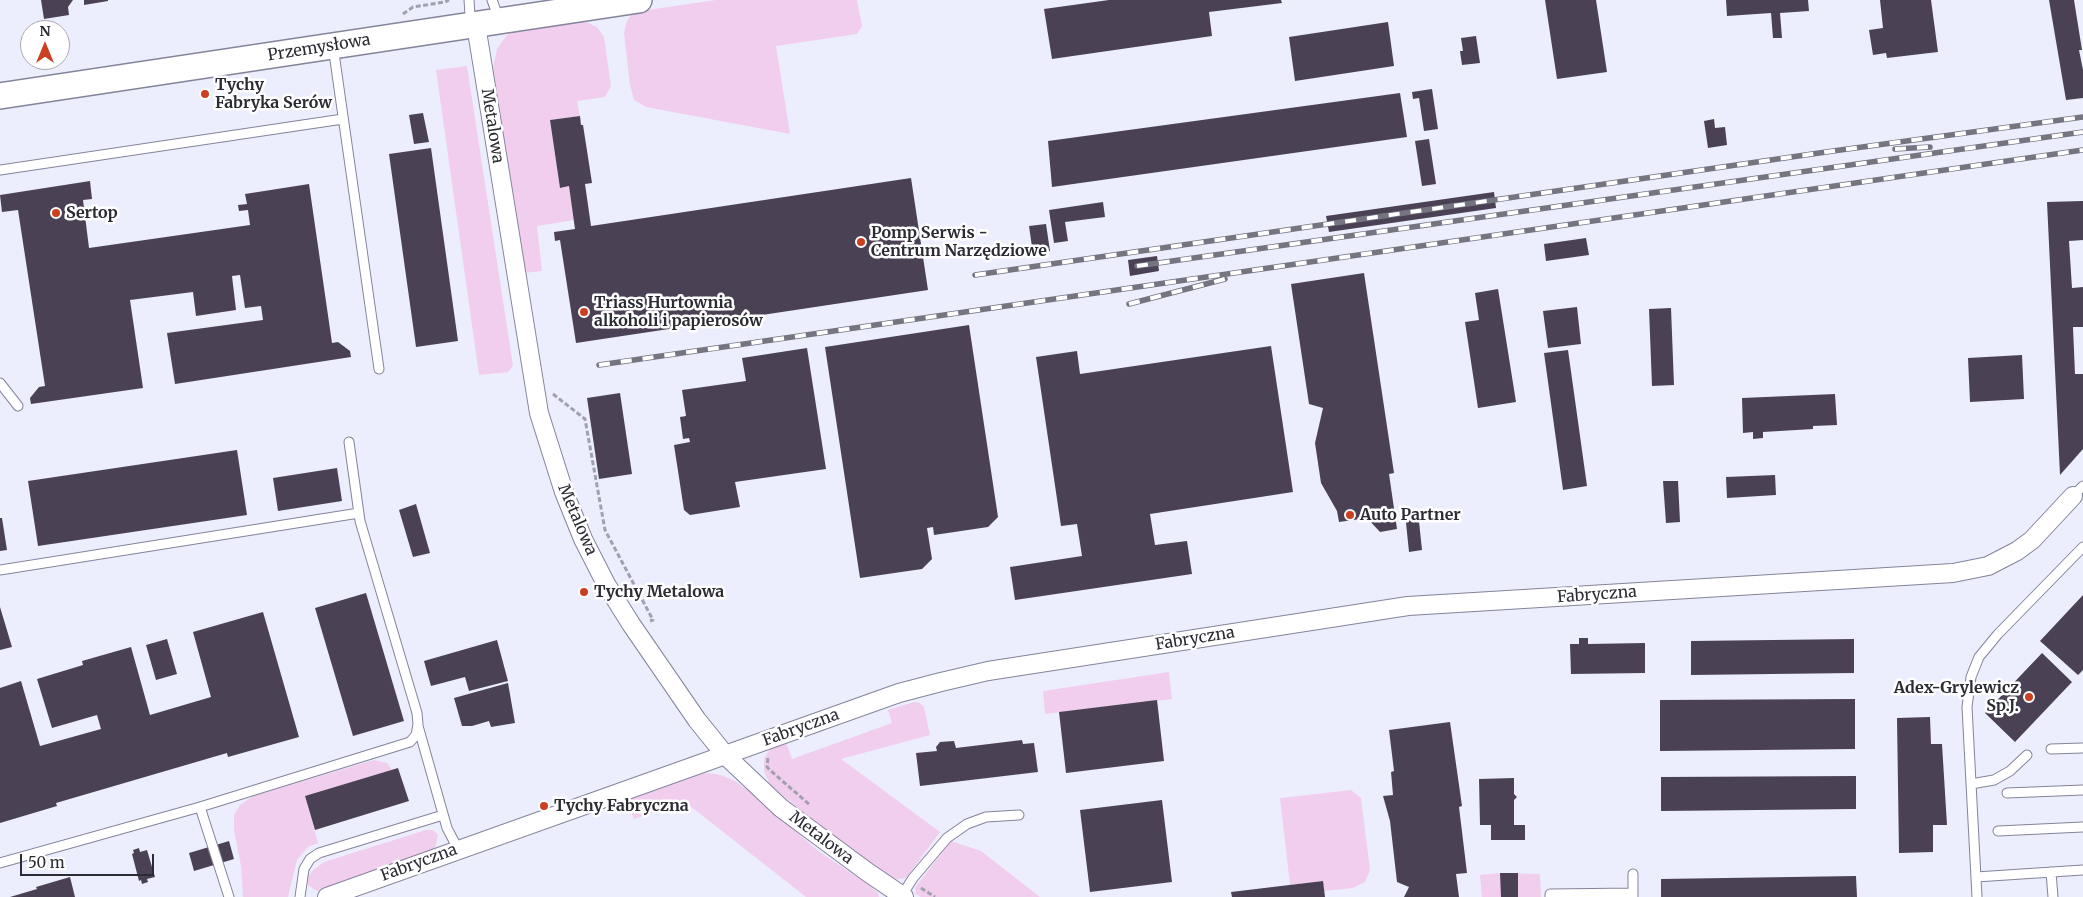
<!DOCTYPE html>
<meta charset="utf-8">
<style>
body{margin:0}
#map{position:relative;width:2083px;height:897px;overflow:hidden;background:#edeefd;font-family:Merriweather,serif}
canvas{display:block}
.north{position:absolute;left:20px;top:20px;width:50px;height:50px;box-sizing:border-box;background:#fff;border:1px solid #aaaaae;border-radius:50%;rotate:0deg;font-size:14px;font-weight:700;line-height:20px;text-align:center;color:#2b2b34}
.north::after{content:'';display:block;margin:auto;width:18px;height:22px;background:#ca4020;clip-path:polygon(50% 0,100% 100%,50% 72%,0 100%)}
.scale{position:absolute;left:20px;top:854px;width:134px;height:22px;box-sizing:border-box;border:2px solid #2b2b34;border-top:0;padding-left:6px;font-size:15px;line-height:18px;white-space:nowrap;color:#2b2b34;-webkit-text-stroke:4px #fff;paint-order:stroke}
</style>
<div id="map">
<canvas width="2083" height="897"></canvas>
<div class="north">N</div>
<div class="scale">50 m</div>
</div>
<script>
const context = document.querySelector('canvas').getContext('2d');
context.lineJoin = 'round';
function fill(path, color) {
  context.fillStyle = color;
  context.fill(path, 'evenodd');
}
function toPath(rows) {
  const path = new Path2D();
  for (const r of rows) {
    path.moveTo(r[0], r[1]);
    for (let i = 2; i < r.length; i += 2) path.lineTo(r[i], r[i + 1]);
  }
  return path;
}
function strokePath(path, color, width, dash) {
  context.strokeStyle = color;
  context.lineWidth = width;
  context.lineCap = dash ? 'butt' : 'round';
  context.setLineDash(dash || []);
  context.stroke(path);
}
function drawText(font, color, halo, rows, align = 'center') {
  context.font = font + ' Merriweather,serif';
  context.lineWidth = 5;
  context.setLineDash([]);
  context.textBaseline = 'middle';
  context.strokeStyle = halo;
  context.fillStyle = color;
  for (const [text, x, y, turn = 0] of rows) {
    context.save();
    context.translate(x, y);
    context.rotate((+turn || 0) * Math.PI / 180);
    context.textAlign = isNaN(turn) ? turn : align;
    if (halo) context.strokeText(text, 0, 0);
    context.fillText(text, 0, 0);
    context.restore();
  }
}
fill(toPath([
 [716,0,857,0,862,26,857,34,776,46,790,134,646,107,634,100,630,85,624,33,627,21,633,12],
 [584,21,597,27,604,37,611,86,605,97,577,101,580,116,550,120,560,188,569,186,574,220,537,226,542,271,523,273,493,67,497,49,507,35,527,28],
 [467,66,513,366,508,372,479,375,436,70],
 [1169,672,1172,699,1045,714,1043,691],
 [914,702,920,703,924,707,930,735,841,759,940,832,906,878,893,880,832,836,770,785,764,771,764,758,772,747,786,742,792,759,892,723,888,710],
 [374,760,387,763,392,770,305,796,318,843,308,847,297,860,288,897,243,897,241,866,234,830,234,815,240,805,253,796],
 [708,773,721,775,735,781,752,793,817,850,870,886,878,893,879,897,806,897,685,802,634,819,626,801,692,775],
 [1351,790,1361,798,1370,870,1365,882,1353,888,1324,891,1322,881,1290,885,1280,798],
 [426,830,433,830,438,835,435,849,328,890,317,891,308,885,308,877,312,871,324,862],
 [951,841,981,851,1040,897,921,897,916,894,915,889,917,885],
 [1500,873,1540,874,1541,897,1482,897,1480,875]
]), '#f1ceee');
fill(toPath([
 [41,0,73,0,68,7,69,15,44,19],
 [84,0,108,0,108,1,84,5],
 [1109,0,1281,0,1282,3,1209,12,1212,36,1052,59,1044,9],
 [1545,0,1596,0,1607,72,1557,79],
 [1726,0,1808,0,1809,11,1780,13,1782,38,1773,38,1771,13,1727,16],
 [1880,0,1931,0,1938,52,1887,58,1886,53,1873,55,1869,30,1883,28],
 [2049,0,2074,0,2082,50,2079,50,2083,70,2083,98,2066,100],
 [1388,22,1394,66,1295,81,1289,37],
 [1476,36,1480,63,1462,65,1460,51,1463,51,1461,38],
 [1432,89,1438,129,1424,131,1419,98,1413,99,1412,92],
 [1400,93,1407,137,1052,187,1048,141],
 [423,113,429,142,414,144,409,115],
 [580,116,581,125,583,125,592,183,585,184,591,226,911,178,928,290,576,343,560,240,555,241,554,232,575,229,569,186,560,188,550,120],
 [1714,119,1715,128,1725,127,1727,145,1708,148,1704,121],
 [1429,139,1436,184,1422,186,1415,141],
 [431,148,458,341,416,347,389,154],
 [90,181,92,199,83,200,89,248,250,225,248,210,239,211,238,205,247,204,245,194,309,184,332,343,338,342,350,351,351,357,175,384,167,333,263,320,261,306,245,308,240,275,232,276,236,310,196,316,193,292,130,300,143,388,31,404,30,398,39,387,45,386,18,210,2,212,0,195],
 [1494,192,1496,208,1329,232,1326,216],
 [2083,201,2083,240,2069,241,2072,288,2083,287,2083,327,2073,327,2075,374,2083,374,2083,449,2060,475,2047,202],
 [1103,202,1105,217,1065,222,1068,241,1054,243,1049,210],
 [1046,224,1050,251,1033,254,1029,226],
 [1586,238,1589,255,1546,261,1544,244],
 [1157,256,1159,271,1130,276,1128,260],
 [1364,273,1394,473,1389,474,1397,529,1380,532,1367,518,1339,522,1337,511,1321,483,1315,443,1323,408,1309,404,1291,284],
 [1498,289,1516,402,1478,408,1465,322,1479,320,1475,293],
 [1577,307,1581,344,1548,348,1543,311],
 [1671,308,1674,385,1652,386,1649,309],
 [969,325,998,517,988,527,934,535,933,527,927,528,932,559,922,569,860,578,825,347],
 [1271,346,1293,492,1150,514,1155,545,1187,541,1192,574,1015,600,1010,567,1082,556,1077,524,1061,526,1036,357,1077,351,1080,374],
 [807,348,826,469,735,482,740,507,690,515,684,510,674,445,690,442,689,438,683,439,680,417,686,416,682,390,746,381,742,358],
 [1568,350,1587,486,1563,490,1544,353],
 [2022,355,2024,399,1970,402,1968,358],
 [620,393,632,474,599,479,587,398],
 [1835,394,1837,425,1813,426,1813,429,1763,432,1763,438,1753,439,1753,432,1743,433,1742,398],
 [237,450,247,515,38,546,28,481],
 [337,468,342,501,278,511,273,478],
 [1775,475,1776,495,1727,498,1726,477],
 [1663,481,1678,481,1680,522,1666,523],
 [416,504,430,553,413,557,399,510],
 [1418,512,1422,550,1409,552,1405,513],
 [0,518,2,518,7,550,0,551],
 [366,593,404,721,353,736,315,608],
 [2083,595,2083,670,2078,675,2040,641],
 [0,607,12,647,0,650],
 [263,612,299,737,228,757,227,753,56,803,57,806,0,823,0,688,21,681,40,746,101,729,97,715,52,728,37,679,83,665,82,661,131,647,150,715,211,697,193,632],
 [1579,638,1588,638,1588,644,1645,643,1645,673,1571,674,1570,644,1579,644],
 [167,639,177,674,156,680,146,645],
 [1854,639,1854,673,1691,675,1691,641],
 [497,640,508,681,469,691,465,677,431,686,424,661],
 [2042,653,2072,682,2015,742,1985,713],
 [508,683,515,723,491,727,489,721,472,726,462,726,454,698],
 [1855,699,1855,749,1660,751,1660,700],
 [1157,700,1164,761,1066,773,1059,712],
 [1930,717,1931,744,1942,744,1947,825,1933,825,1933,852,1899,853,1897,718],
 [1450,722,1462,806,1459,807,1467,873,1456,874,1459,897,1404,897,1409,887,1397,882,1390,821,1383,796,1393,795,1391,772,1394,771,1389,730],
 [1022,740,1023,744,1034,743,1038,772,920,786,916,753,937,751,936,747,940,742,954,741,956,748],
 [398,768,409,801,315,830,305,796],
 [1856,776,1856,809,1661,811,1661,777],
 [1514,778,1514,794,1517,797,1514,800,1514,825,1525,825,1525,840,1491,840,1491,825,1480,825,1479,779],
 [1162,800,1172,882,1090,892,1080,810],
 [229,841,234,859,194,871,189,853],
 [139,848,140,852,147,850,155,877,147,879,148,882,142,884,141,880,139,881,132,854,134,853,133,850],
 [1500,873,1518,873,1518,897,1501,897],
 [1856,876,1857,897,1661,897,1661,879],
 [70,877,75,897,10,897,37,889,36,887],
 [1323,881,1325,897,1232,897,1231,892]
]), '#4b4155');
const lane = toPath([
 [492,0,499,19],
 [469,25,470,15,469,0],
 [333,46,379,369],
 [0,170,343,119],
 [0,383,18,406],
 [2073,496,2083,486],
 [0,570,359,513],
 [418,726,447,828,458,849],
 [2051,749,2083,748],
 [1971,784,1994,780,2010,771,2027,755],
 [2007,793,2083,790],
 [1998,831,2083,827],
 [0,863,200,807],
 [2051,872,2053,897],
 [1633,874,1633,897],
 [1976,877,2083,870],
 [229,897,200,807,410,742,416,735,418,724,417,713,360,521,349,442],
 [300,897,304,869,310,859,319,853,443,815],
 [901,897,913,878,947,838,967,824,986,817,1019,815],
 [1550,897,1550,894,1633,893],
 [1977,897,1967,707,1971,677,1979,657,1998,634,2083,547]
]);
const street = toPath([
 [476,25,539,413,564,492,583,539,606,584,631,624,697,720,726,756,781,808,866,871,904,897],
 [327,897,899,693,941,682,988,671,1408,606,1953,573,1988,566,2017,551,2032,540,2073,496]
]);
const secondary = toPath([
 [0,96,639,0]
]);
strokePath(lane, '#83839b', 11);
strokePath(street, '#83839b', 20);
strokePath(secondary, '#83839b', 28);
strokePath(toPath([
 [403,14,413,7,445,2,449,0],
 [553,394,585,419,605,530,653,620,650,621],
 [768,758,767,767,771,771,810,805],
 [921,888,935,897]
]), '#a0a1ad', 3, [5, 2.5]);
strokePath(lane, '#fff', 9);
strokePath(street, '#fff', 18);
strokePath(secondary, '#fff', 25);
const rail = toPath([
 [1895,149,1930,147],
 [1137,266,2083,132],
 [975,275,1833,151,2083,117],
 [1129,304,1225,279],
 [599,365,2083,150]
]);
strokePath(rail, '#757581', 5.5);
strokePath(rail, '#fff', 4, [11]);
for (const [x, y, r, color] of [
 [205,94,5,"#ca4020"],
 [56,213,5,"#ca4020"],
 [861,242,5,"#ca4020"],
 [584,312,5,"#ca4020"],
 [1350,515,5,"#ca4020"],
 [584,592,5,"#ca4020"],
 [2029,697,5,"#ca4020"],
 [544,806,5,"#ca4020"]
]) {
  const dot = new Path2D();
  dot.arc(x, y, r, 0, 2 * Math.PI);
  context.fillStyle = color;
  context.fill(dot);
  strokePath(dot, '#fff', 2);
}
drawText('16px', '#2b2b34', '#fff', [
 ["Przemysłowa",319,48,-9],
 ["Metalowa",492,126,81],
 ["Metalowa",577,520,67],
 ["Fabryczna",1597,595,-4],
 ["Fabryczna",1195,639,-9],
 ["Fabryczna",801,728,-20],
 ["Metalowa",821,838,37],
 ["Fabryczna",419,863,-20]
]);
drawText('bold 16px', '#2b2b34', '#fff', [
 ["Tychy",215,85],
 ["Fabryka Serów",215,103],
 ["Sertop",66,213],
 ["Pomp Serwis -",871,233],
 ["Centrum Narzędziowe",871,251],
 ["Triass Hurtownia",594,303],
 ["alkoholi i papierosów",594,321],
 ["Auto Partner",1360,515],
 ["Tychy Metalowa",594,592],
 ["Adex-Grylewicz",2019,688,"right"],
 ["Sp.J.",2019,706,"right"],
 ["Tychy Fabryczna",554,806]
], 'left');
</script>
